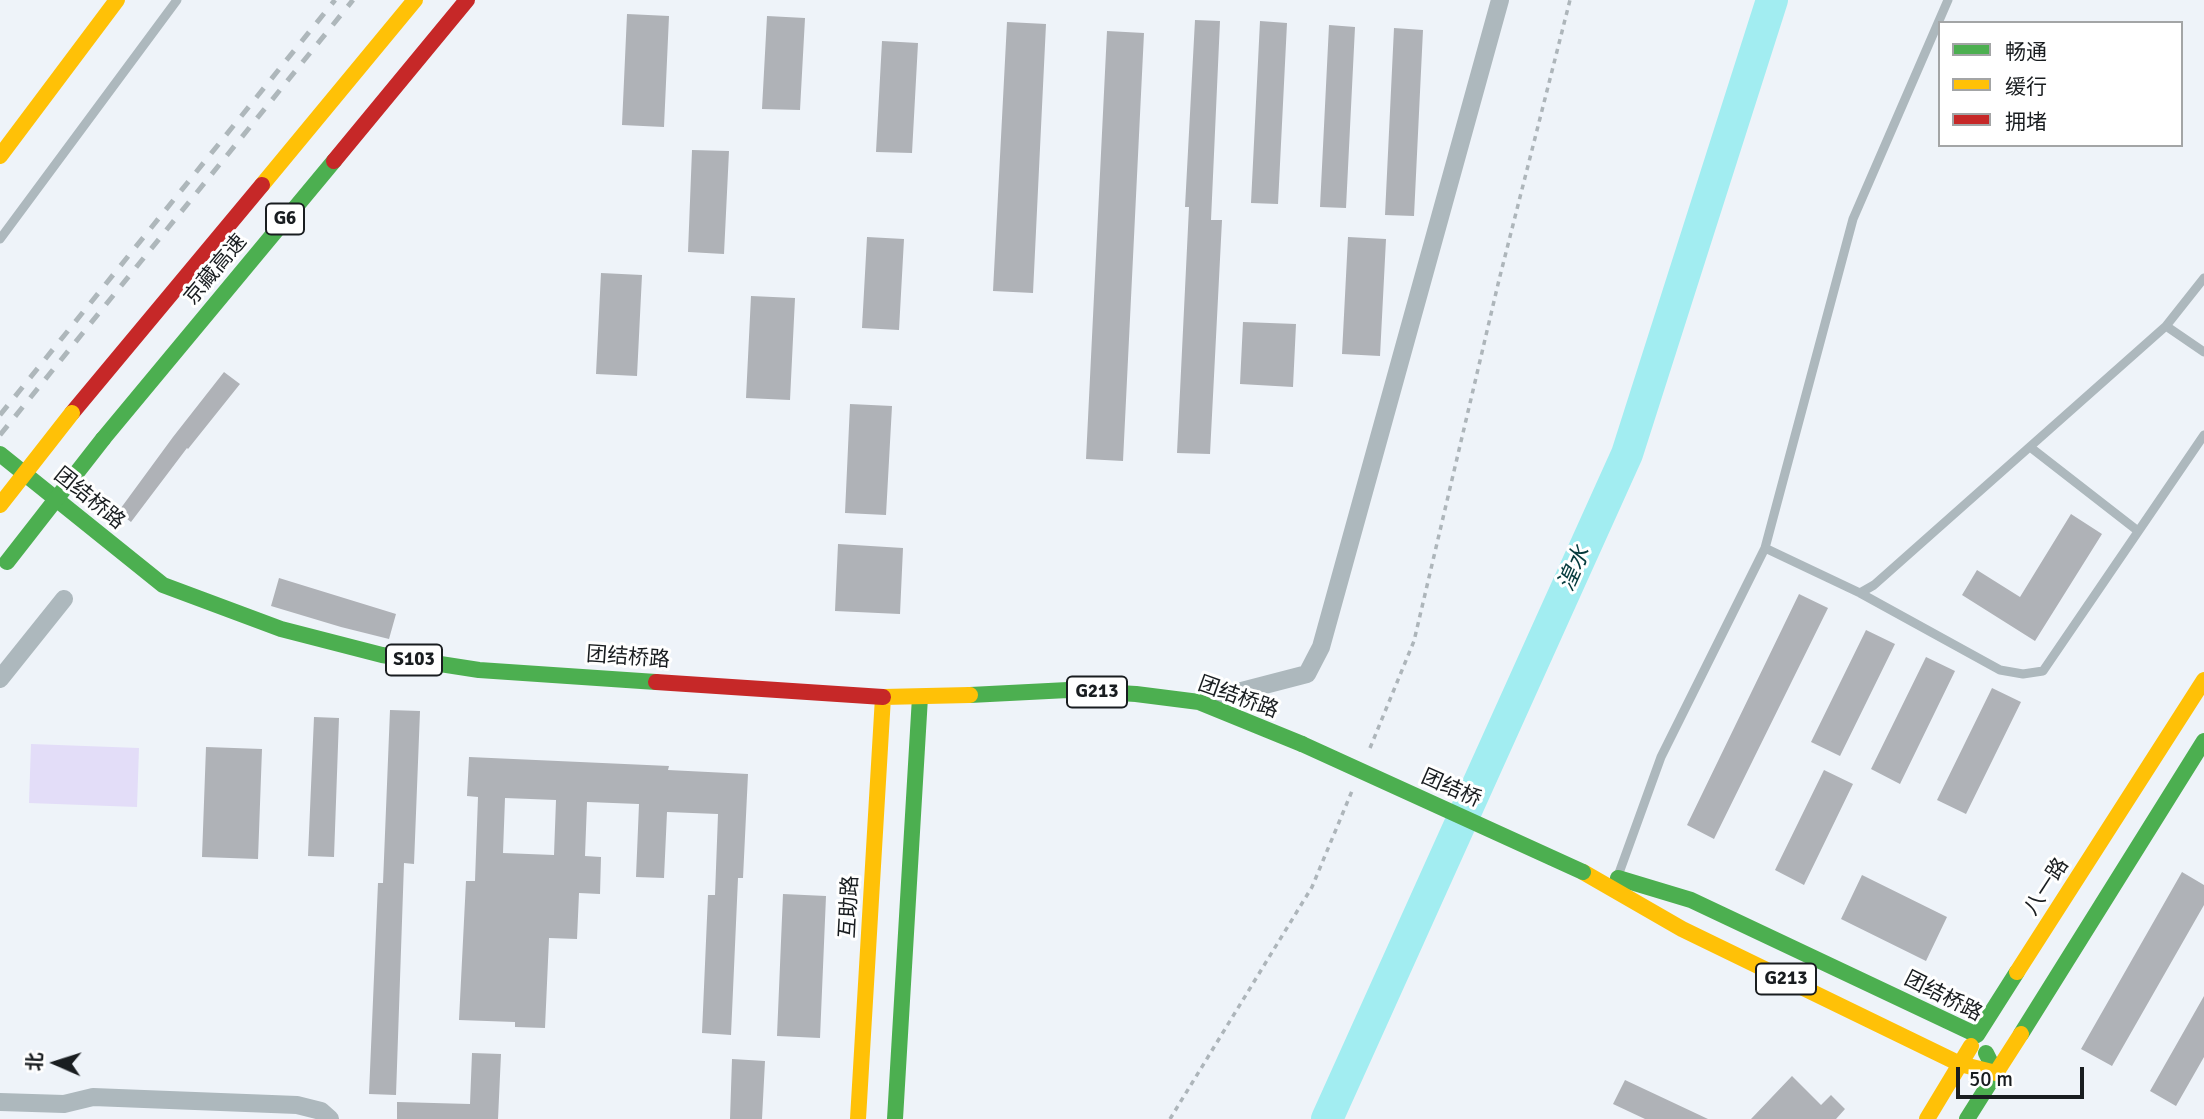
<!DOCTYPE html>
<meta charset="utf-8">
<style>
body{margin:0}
#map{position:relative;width:2204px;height:1119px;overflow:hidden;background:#eef3f9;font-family:Signika,"Noto Sans SC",sans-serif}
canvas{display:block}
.legend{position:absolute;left:1938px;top:21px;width:245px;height:126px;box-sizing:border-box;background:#fff;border:2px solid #a3a5a6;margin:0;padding:9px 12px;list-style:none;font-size:21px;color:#191d20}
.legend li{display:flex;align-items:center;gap:14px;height:35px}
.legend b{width:35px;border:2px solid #a3a5a6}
.north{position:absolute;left:21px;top:1028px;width:70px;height:70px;-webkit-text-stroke:5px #fff;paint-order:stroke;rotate:273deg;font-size:19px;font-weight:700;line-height:28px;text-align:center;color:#191d20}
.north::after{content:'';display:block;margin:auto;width:24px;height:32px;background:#191d20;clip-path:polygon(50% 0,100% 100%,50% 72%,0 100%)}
.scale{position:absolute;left:1956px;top:1067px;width:128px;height:32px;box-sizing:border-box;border:4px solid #191d20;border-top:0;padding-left:9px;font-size:21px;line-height:24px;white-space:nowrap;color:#191d20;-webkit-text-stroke:5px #fff;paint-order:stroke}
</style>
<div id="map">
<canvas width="2204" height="1119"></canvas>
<ul class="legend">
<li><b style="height:9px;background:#4caf50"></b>畅通</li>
<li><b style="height:9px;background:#ffc107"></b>缓行</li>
<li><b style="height:9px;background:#c62828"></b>拥堵</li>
</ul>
<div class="north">北</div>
<div class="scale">50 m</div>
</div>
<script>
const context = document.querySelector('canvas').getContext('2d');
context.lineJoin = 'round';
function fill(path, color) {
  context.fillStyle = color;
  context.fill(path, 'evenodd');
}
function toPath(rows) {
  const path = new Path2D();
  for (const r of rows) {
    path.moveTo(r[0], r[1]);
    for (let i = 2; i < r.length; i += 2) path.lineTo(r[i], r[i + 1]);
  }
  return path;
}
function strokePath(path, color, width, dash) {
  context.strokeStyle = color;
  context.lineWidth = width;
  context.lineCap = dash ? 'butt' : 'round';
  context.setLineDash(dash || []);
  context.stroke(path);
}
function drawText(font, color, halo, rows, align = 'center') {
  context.font = font + ' Signika,"Noto Sans SC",sans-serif';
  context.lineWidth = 6;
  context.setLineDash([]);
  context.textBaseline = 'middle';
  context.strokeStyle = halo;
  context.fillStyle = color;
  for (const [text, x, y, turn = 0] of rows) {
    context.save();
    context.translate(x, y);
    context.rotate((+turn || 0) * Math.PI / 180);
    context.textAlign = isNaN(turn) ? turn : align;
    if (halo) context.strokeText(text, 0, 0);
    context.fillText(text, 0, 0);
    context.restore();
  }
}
fill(toPath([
 [31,744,139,748,137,807,29,803]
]), '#e3ddf8');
strokePath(toPath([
 [1327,1119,1627,454,1772,0]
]), '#a2edf1', 32);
fill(toPath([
 [627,14,669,16,664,127,622,125],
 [767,16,805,18,800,110,762,109],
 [1195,20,1220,21,1211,220,1222,220,1210,454,1177,453,1189,207,1185,207],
 [1260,21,1287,23,1278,204,1251,203],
 [1007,22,1046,24,1033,293,993,291],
 [1329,25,1355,27,1346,208,1320,207],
 [1394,28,1423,30,1414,216,1385,215],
 [1107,31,1144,33,1123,461,1086,459],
 [882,41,918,43,912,153,876,152],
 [692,150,729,151,724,254,688,252],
 [867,237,904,239,899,330,862,328],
 [1348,237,1386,239,1380,356,1342,354],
 [601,273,642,275,637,376,596,374],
 [751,296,795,298,790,400,746,398],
 [1243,322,1296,324,1293,387,1240,384],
 [224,372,240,384,188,449,187,448,131,522,118,512,173,437],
 [850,404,892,406,886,515,845,513],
 [2071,514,2102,534,2035,641,1962,595,1977,570,2020,597],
 [838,544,903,548,900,614,835,611],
 [279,578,396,614,389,639,341,627,271,606],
 [1799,594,1828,608,1714,839,1687,825],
 [1866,630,1895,644,1840,756,1811,742],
 [1926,657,1955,671,1900,784,1871,769],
 [1992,688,2021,702,1966,814,1937,800],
 [390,710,420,711,414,864,404,863,396,1095,369,1094,378,883,383,883],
 [314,717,339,718,334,857,308,856],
 [206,747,262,749,258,859,202,857],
 [469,757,669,766,668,770,748,774,743,878,738,878,731,1035,702,1033,708,895,715,895,718,814,667,812,664,878,636,877,639,804,587,802,585,856,601,857,600,894,579,893,577,939,549,938,545,1028,515,1027,515,1022,459,1020,466,881,475,881,478,797,467,796],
 [505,798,556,800,554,855,503,853],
 [1824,770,1853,784,1804,885,1775,870],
 [2182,872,2204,885,2204,905,2112,1066,2081,1049],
 [1862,875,1947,917,1926,961,1841,919],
 [783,894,826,896,820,1038,777,1036],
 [2204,996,2204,1057,2176,1106,2150,1091],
 [472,1053,501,1054,498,1119,397,1119,397,1102,470,1104],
 [732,1059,765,1061,762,1119,730,1119],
 [1792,1076,1821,1105,1831,1095,1845,1109,1836,1119,1751,1119],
 [1625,1080,1708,1119,1645,1119,1613,1104]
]), '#afb2b7');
strokePath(toPath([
 [1370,748,1414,641,1499,280,1570,0],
 [1170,1119,1312,887,1352,791]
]), '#adb5ba', 3.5, [5, 5]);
strokePath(toPath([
 [0,239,177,0],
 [2166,326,2204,352],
 [2030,447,2138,531],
 [1765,548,1860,593,1874,585,2166,326,2204,278],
 [1860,593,2000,670,2023,674,2043,671,2204,435],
 [1619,873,1661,757,1765,548,1853,219,1948,0]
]), '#adb8bd', 9);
strokePath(toPath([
 [0,679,64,599],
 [1203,701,1307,674,1321,647,1500,0],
 [0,1102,64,1104,93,1097,297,1105,321,1111,330,1119]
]), '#adb8bd', 18);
strokePath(toPath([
 [103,439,334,161],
 [0,454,163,585,281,629,382,655,479,670,656,682],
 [970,695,1068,690,1136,694,1199,702,1302,744],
 [1618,878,1691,900,1977,1035,2017,972],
 [2021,1034,2204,741],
 [895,1119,920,697],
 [1967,1119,1996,1073,1986,1053]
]), '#4caf50', 16);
strokePath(toPath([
 [0,156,117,0],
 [262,185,415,0],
 [1583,872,1682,929,1960,1064,1996,1073,2021,1034],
 [2017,972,2204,680],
 [858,1119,883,697,970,695],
 [1927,1119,1971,1046]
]), '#ffc107', 16);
strokePath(toPath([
 [334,161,467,0],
 [72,413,262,185],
 [656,682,883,697]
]), '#c62828', 16);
strokePath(toPath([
 [0,415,335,0],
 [0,435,353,0]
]), '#aeb7bb', 5, [12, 12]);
strokePath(toPath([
 [7,562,103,439],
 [1302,744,1583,872]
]), '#4caf50', 16);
strokePath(toPath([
 [0,505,72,413]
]), '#ffc107', 16);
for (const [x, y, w] of [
 [285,219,38],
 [414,660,56],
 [1097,692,60],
 [1786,979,60]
]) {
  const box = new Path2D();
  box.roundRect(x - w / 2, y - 15.5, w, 31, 5);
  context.fillStyle = '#fff';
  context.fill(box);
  strokePath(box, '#191d20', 2);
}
drawText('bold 19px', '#191d20', null, [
 ["G6",285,219],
 ["S103",414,660],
 ["G213",1097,692],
 ["G213",1786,979]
]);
drawText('21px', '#191d20', '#fff', [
 ["京藏高速",216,270,-50],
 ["团结桥路",89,499,39],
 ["团结桥路",628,658,4],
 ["团结桥路",1238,698,20],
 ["团结桥",1451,789,24],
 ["八一路",2047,887,-57],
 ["互助路",850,907,-87],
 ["团结桥路",1943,997,27]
]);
drawText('italic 23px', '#043a3c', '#fff', [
 ["湟水",1575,569,-66]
]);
</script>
